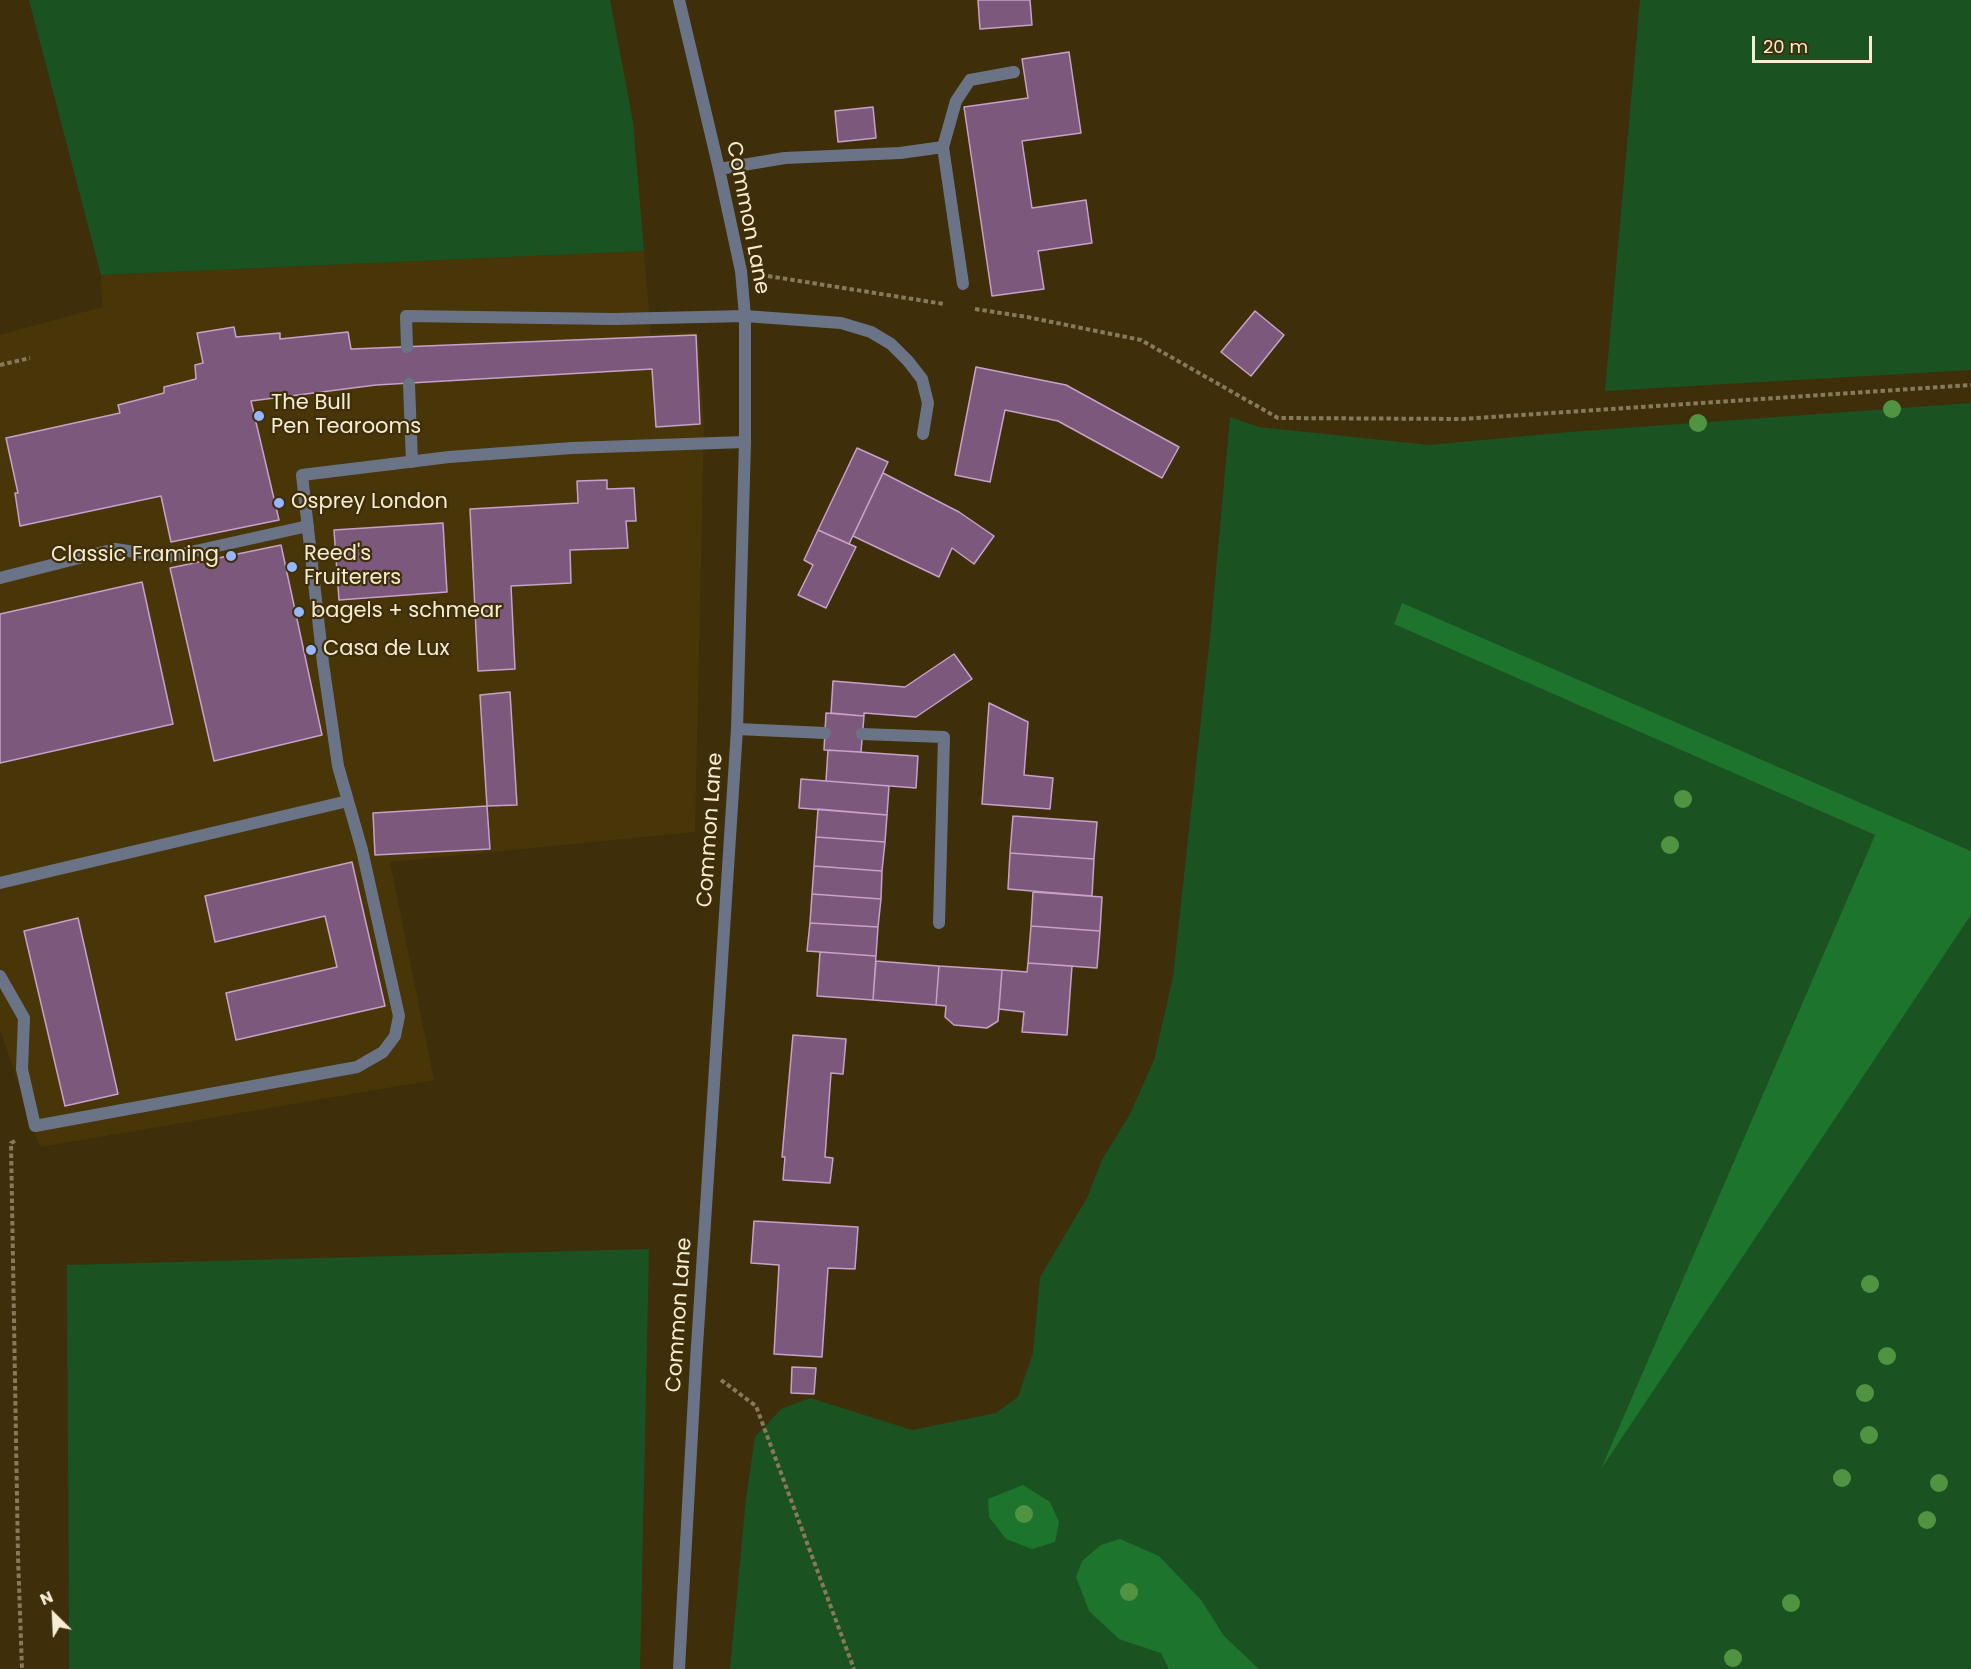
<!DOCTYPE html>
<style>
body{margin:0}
#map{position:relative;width:1971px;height:1669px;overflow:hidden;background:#3e2f0a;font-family:Poppins,sans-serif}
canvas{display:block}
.north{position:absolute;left:24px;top:1585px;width:60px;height:60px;-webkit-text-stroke:4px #3e2f0a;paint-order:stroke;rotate:336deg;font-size:16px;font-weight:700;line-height:24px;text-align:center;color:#f8ecd3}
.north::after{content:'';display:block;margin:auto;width:21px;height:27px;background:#f8ecd3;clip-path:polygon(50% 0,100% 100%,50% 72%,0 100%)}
.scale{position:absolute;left:1752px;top:36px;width:120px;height:27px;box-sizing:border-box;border:3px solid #f8ecd3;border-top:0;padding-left:8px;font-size:18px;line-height:21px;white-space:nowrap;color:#f8ecd3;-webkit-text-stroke:4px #3e2f0a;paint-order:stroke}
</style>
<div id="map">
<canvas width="1971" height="1669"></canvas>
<div class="north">N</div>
<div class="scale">20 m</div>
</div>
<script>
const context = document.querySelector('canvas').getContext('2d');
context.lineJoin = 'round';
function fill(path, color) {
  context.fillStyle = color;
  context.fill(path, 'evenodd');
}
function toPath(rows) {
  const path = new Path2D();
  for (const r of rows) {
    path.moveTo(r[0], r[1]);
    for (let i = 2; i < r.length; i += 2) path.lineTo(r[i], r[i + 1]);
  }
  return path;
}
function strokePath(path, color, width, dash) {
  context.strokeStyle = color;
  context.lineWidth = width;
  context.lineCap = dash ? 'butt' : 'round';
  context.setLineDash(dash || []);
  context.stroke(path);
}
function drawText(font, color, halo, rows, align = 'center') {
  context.font = font + ' Poppins,sans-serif';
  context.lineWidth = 4.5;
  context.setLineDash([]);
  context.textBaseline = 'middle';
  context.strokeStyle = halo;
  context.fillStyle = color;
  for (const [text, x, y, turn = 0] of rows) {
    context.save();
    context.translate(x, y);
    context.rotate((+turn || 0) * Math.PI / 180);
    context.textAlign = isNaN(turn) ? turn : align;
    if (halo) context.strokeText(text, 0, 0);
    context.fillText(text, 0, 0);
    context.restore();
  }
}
fill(toPath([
 [644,251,651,334,698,332,704,426,695,832,390,862,434,1080,40,1147,0,1029,0,335,102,307,101,275]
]), '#483609');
fill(toPath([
 [29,0,610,0,633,122,644,251,101,275],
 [1640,0,1971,0,1971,370,1605,391],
 [1971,403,1971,851,1402,604,1394,623,1875,835,1603,1465,1971,915,1971,1669,730,1669,746,1498,755,1437,781,1409,810,1398,912,1430,996,1413,1018,1397,1033,1353,1040,1277,1087,1198,1102,1160,1130,1114,1154,1060,1173,977,1210,637,1230,417,1259,427,1429,445,1569,432],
 [649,1249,640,1669,69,1669,67,1265]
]), '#1b5222');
fill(toPath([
 [1402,603,1971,851,1971,915,1601,1469,1875,835,1394,624],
 [1023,1485,1050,1502,1059,1522,1055,1542,1032,1549,1006,1539,989,1517,988,1499],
 [1120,1539,1159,1556,1201,1600,1224,1636,1259,1669,1169,1669,1161,1653,1119,1639,1089,1611,1076,1577,1082,1561,1101,1545]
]), '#1d742c');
const building = toPath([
 [978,0,1030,0,1032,25,980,29,978,0],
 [1069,52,1081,133,1022,141,1032,208,1086,200,1092,243,1038,251,1044,289,992,296,964,107,1028,98,1022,59,1069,52],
 [873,107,876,138,838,142,835,111,873,107],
 [1255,311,1284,335,1251,376,1221,352,1255,311],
 [234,327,236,337,280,333,280,339,348,332,351,349,696,335,700,424,656,427,652,369,376,385,251,401,279,520,171,542,161,496,20,526,15,493,18,493,6,438,120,413,118,405,164,393,164,387,196,379,195,365,203,363,197,333,234,327],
 [976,367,1066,385,1179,447,1162,478,1058,421,1005,410,990,482,955,475,976,367],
 [857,448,888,462,849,544,818,530,857,448],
 [883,473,959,512,994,536,974,564,952,548,939,577,853,536,883,473],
 [607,480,607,489,634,488,636,521,626,521,628,548,570,550,571,583,511,586,515,669,478,671,470,509,578,503,577,481,607,480],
 [443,523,447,592,339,600,334,530,443,523],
 [818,530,856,547,826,608,798,595,813,565,804,560,818,530],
 [281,545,322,735,214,761,170,568,281,545],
 [142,582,173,724,0,763,0,614,142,582],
 [954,654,972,679,916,717,864,713,864,716,831,713,833,681,905,687,954,654],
 [510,692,517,805,487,806,480,695,510,692],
 [989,703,1028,722,1024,775,1053,778,1050,809,982,804,989,703],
 [826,713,864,716,861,752,824,750,826,713],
 [828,750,918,756,916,788,826,781,828,750],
 [801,779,889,786,887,815,799,808,801,779],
 [487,806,490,849,375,855,373,813,487,806],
 [818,809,887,815,885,842,816,837,818,809],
 [1013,816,1097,822,1094,859,1010,853,1013,816],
 [816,837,885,842,882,871,814,866,816,837],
 [1010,853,1094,859,1092,896,1008,889,1010,853],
 [352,862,385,1006,236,1040,226,993,337,967,325,916,215,942,205,896,352,862],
 [814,866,882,871,881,899,812,894,814,866],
 [1033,892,1102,897,1100,931,1031,926,1033,892],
 [812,894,881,899,878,927,810,923,812,894],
 [78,918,118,1094,65,1106,24,931,78,918],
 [810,923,878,927,876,956,807,951,810,923],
 [1031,926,1100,931,1097,968,1028,963,1031,926],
 [820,952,876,956,873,1000,817,996,820,952],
 [876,961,939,966,936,1005,873,1000,876,961],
 [1028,963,1072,966,1067,1035,1022,1032,1024,1012,999,1009,1002,970,1027,972,1028,963],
 [939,966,1002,970,998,1021,987,1028,954,1025,945,1017,946,1006,936,1005,939,966],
 [793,1035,846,1039,843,1074,831,1073,825,1157,833,1158,830,1183,783,1180,785,1157,782,1157,793,1035],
 [754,1221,858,1227,855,1269,828,1268,822,1357,774,1354,779,1265,751,1263,754,1221],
 [792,1367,816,1368,814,1394,791,1393,792,1367]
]);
fill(building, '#7b587c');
strokePath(building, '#c8a1c9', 1.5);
strokePath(toPath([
 [768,276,944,304],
 [975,309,1027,317,1141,340,1278,418,1462,419,1971,385],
 [0,365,30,358],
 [15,1141,11,1143,18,1557,22,1669],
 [721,1380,756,1406,854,1669]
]), '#877959', 4, [4.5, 3]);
strokePath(toPath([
 [719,169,785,158,900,153,943,147],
 [963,284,943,147,956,101,970,80,1014,72],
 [407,347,406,316,614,319,745,316,841,323,871,332,891,344,908,361,922,379,928,403,923,434],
 [409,384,412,462],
 [0,578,115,549,168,557,308,526],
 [737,729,825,733],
 [862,734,944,737,939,923],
 [0,883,348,801,338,766,323,663,302,475,449,457,572,448,745,442],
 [0,976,24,1018,22,1069,35,1126,357,1067,383,1052,395,1036,399,1016,362,850,348,801]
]), '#6b7487', 12);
strokePath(toPath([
 [679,0,719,169,741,271,745,316,745,442,737,729,696,1361,679,1669]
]), '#6b7487', 12);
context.fillStyle = '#509442';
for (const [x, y] of [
 [1892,409],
 [1698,423],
 [1683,799],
 [1670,845],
 [1870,1284],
 [1887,1356],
 [1865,1393],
 [1869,1435],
 [1842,1478],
 [1939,1483],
 [1024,1514],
 [1927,1520],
 [1129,1592],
 [1791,1603],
 [1733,1658]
]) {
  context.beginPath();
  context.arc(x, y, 9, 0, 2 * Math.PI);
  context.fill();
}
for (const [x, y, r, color] of [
 [259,416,6,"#97b6fd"],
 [279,503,6,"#97b6fd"],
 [231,556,6,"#97b6fd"],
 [292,567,6,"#97b6fd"],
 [299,612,6,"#97b6fd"],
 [311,650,6,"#97b6fd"]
]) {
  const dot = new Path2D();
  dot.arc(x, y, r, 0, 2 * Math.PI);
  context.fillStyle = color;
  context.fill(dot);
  strokePath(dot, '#3e2f0a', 2);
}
drawText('21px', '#f8ecd3', '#3e2f0a', [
 ["Common Lane",747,218,79],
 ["Common Lane",711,830,-86],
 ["Common Lane",680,1315,-86]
]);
drawText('21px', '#f8ecd3', '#3e2f0a', [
 ["The Bull",271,404],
 ["Pen Tearooms",271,428],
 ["Osprey London",291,503],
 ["Reed's",304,555],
 ["Fruiterers",304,579],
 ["Classic Framing",219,556,"right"],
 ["bagels + schmear",311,612],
 ["Casa de Lux",323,650]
], 'left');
</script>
